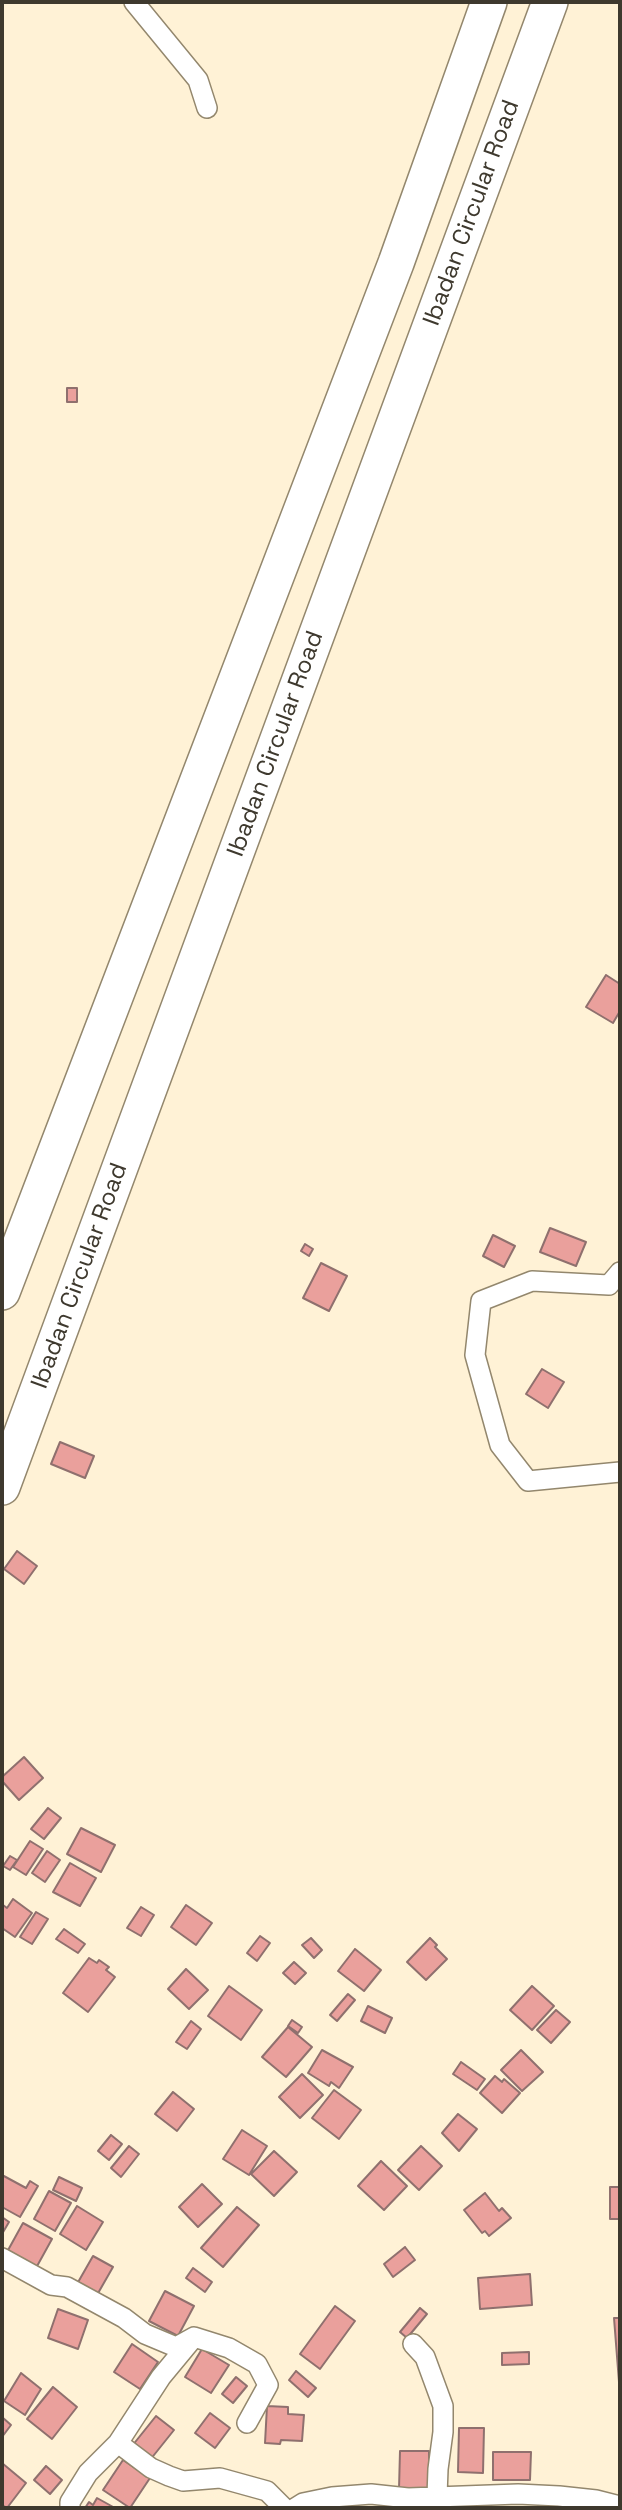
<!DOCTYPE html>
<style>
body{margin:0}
#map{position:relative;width:622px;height:2510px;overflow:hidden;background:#fff2d6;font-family:"Space Grotesk",sans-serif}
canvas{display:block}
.frame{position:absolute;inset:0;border:4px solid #3e392e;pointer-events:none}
</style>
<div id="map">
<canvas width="622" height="2510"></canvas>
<div class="frame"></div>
</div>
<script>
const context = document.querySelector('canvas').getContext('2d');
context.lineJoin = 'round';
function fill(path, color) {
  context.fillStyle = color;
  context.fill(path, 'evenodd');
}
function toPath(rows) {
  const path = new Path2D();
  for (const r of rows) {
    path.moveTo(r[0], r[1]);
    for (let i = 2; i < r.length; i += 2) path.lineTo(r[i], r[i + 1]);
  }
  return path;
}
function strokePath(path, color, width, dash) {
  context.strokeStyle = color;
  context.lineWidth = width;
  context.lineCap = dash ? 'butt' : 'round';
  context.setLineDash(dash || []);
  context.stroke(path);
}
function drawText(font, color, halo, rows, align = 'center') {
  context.font = font + ' "Space Grotesk",sans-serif';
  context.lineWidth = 7;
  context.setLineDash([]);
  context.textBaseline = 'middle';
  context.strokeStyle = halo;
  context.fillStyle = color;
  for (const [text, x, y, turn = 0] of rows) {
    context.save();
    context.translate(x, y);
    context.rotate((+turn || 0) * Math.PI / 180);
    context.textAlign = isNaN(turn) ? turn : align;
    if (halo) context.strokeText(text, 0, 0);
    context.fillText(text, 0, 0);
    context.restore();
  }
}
const building = toPath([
 [67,388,77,388,77,402,67,402,67,388],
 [606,975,620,984,620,1011,613,1023,586,1007,606,975],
 [550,1228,586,1242,576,1266,540,1252,550,1228],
 [493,1235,515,1246,504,1267,483,1256,493,1235],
 [305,1244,313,1249,309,1256,301,1251,305,1244],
 [321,1263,347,1276,329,1311,303,1298,321,1263],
 [542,1369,564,1382,548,1408,526,1394,542,1369],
 [60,1442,94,1456,85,1478,51,1464,60,1442],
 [17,1551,37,1566,24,1584,4,1569,17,1551],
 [24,1757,43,1778,19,1800,2,1781,2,1777,24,1757],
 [48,1808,61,1818,44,1839,31,1829,48,1808],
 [81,1828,115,1845,101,1872,67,1854,81,1828],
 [30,1841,43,1849,26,1875,13,1867,30,1841],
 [47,1851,60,1860,45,1882,32,1873,47,1851],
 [10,1856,17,1860,10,1870,3,1866,10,1856],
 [70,1863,96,1878,80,1906,53,1892,70,1863],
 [13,1899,32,1913,15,1937,2,1928,2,1907,3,1905,7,1908,13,1899],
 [186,1905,212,1923,196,1945,171,1927,186,1905],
 [141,1907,154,1915,141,1936,127,1928,141,1907],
 [36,1912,48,1919,32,1944,20,1937,36,1912],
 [64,1929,85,1944,78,1953,56,1939,64,1929],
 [260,1936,270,1943,257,1961,247,1953,260,1936],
 [311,1938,322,1950,314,1958,302,1945,311,1938],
 [430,1938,437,1945,435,1947,447,1959,426,1980,407,1962,430,1938],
 [355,1949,381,1970,364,1991,338,1971,355,1949],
 [89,1958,97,1963,99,1960,109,1967,106,1970,115,1977,88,2012,63,1993,89,1958],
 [294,1962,306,1973,295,1984,283,1973,294,1962],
 [186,1969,208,1990,189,2009,168,1989,186,1969],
 [229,1986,262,2010,241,2040,208,2016,229,1986],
 [532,1986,554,2006,532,2030,510,2010,532,1986],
 [348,1994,355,2000,337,2021,330,2015,348,1994],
 [368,2006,392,2018,385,2033,361,2021,368,2006],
 [556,2010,570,2022,551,2043,537,2030,556,2010],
 [292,2020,302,2027,298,2033,288,2026,292,2020],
 [191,2021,201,2029,187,2049,176,2042,191,2021],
 [288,2027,312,2047,286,2077,262,2057,288,2027],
 [322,2050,353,2067,339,2088,331,2082,329,2086,308,2073,322,2050],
 [521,2050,543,2072,522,2091,501,2070,521,2050],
 [461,2062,485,2079,477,2090,453,2074,461,2062],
 [302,2074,323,2095,300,2118,279,2097,302,2074],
 [495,2076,502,2082,504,2079,520,2093,502,2113,480,2093,495,2076],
 [334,2090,361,2110,339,2139,312,2118,334,2090],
 [173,2092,194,2109,177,2131,155,2114,173,2092],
 [458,2114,477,2129,459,2151,442,2133,458,2114],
 [242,2130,267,2146,249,2175,223,2159,242,2130],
 [111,2135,122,2144,109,2160,98,2151,111,2135],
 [129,2146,139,2154,121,2177,111,2168,129,2146],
 [421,2146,442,2166,419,2190,398,2170,421,2146],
 [274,2151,297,2172,274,2196,251,2174,274,2151],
 [381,2161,407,2186,384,2210,358,2186,381,2161],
 [2,2175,26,2188,30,2181,38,2186,20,2217,2,2207,2,2175],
 [59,2177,82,2188,76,2201,53,2190,59,2177],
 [202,2184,222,2204,198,2227,179,2207,202,2184],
 [610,2187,620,2187,620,2219,610,2219,610,2187],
 [49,2191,71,2203,55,2231,34,2219,49,2191],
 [485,2193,499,2211,502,2208,511,2218,489,2236,485,2231,482,2233,464,2210,485,2193],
 [77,2206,103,2222,86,2250,60,2234,77,2206],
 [237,2207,259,2225,223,2267,201,2248,237,2207],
 [2,2217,9,2222,2,2234,2,2217],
 [23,2223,52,2239,36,2268,7,2252,23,2223],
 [405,2247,415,2260,393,2277,384,2264,405,2247],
 [93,2256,113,2267,97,2295,77,2284,93,2256],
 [193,2268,212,2282,205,2292,186,2278,193,2268],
 [530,2274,532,2305,480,2309,478,2278,530,2274],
 [165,2291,194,2306,178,2336,149,2321,165,2291],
 [335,2306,355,2321,320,2369,300,2354,335,2306],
 [420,2308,427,2314,407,2338,400,2332,420,2308],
 [58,2309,88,2320,78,2349,48,2338,58,2309],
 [614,2318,620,2318,620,2382,619,2382,614,2318],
 [132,2344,158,2362,140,2389,114,2372,132,2344],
 [202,2349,229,2365,211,2393,185,2377,202,2349],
 [529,2352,529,2364,502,2365,502,2353,529,2352],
 [296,2371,316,2388,308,2397,289,2380,296,2371],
 [21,2373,41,2389,25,2415,4,2401,21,2373],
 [236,2377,247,2386,233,2403,222,2394,236,2377],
 [53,2387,77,2407,52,2439,27,2419,53,2387],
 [267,2406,288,2407,288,2414,304,2415,302,2441,281,2440,280,2444,265,2443,267,2406],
 [210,2413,230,2428,215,2448,195,2433,210,2413],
 [156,2416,174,2430,150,2460,132,2446,156,2416],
 [2,2417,11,2425,2,2437,2,2417],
 [459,2428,484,2428,483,2473,458,2472,459,2428],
 [400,2451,429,2451,429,2490,399,2489,400,2451],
 [493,2452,531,2452,530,2480,493,2480,493,2452],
 [123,2460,150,2478,130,2508,103,2490,123,2460],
 [2,2463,26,2483,7,2508,2,2505,2,2463],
 [46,2466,62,2480,50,2494,34,2480,46,2466],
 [97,2498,115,2508,85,2508,89,2502,93,2505,97,2498]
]);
fill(building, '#eaa09c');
strokePath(building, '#8f706e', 2);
const street = toPath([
 [134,2,198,80,207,108],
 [620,1272,609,1285,532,1281,481,1301,475,1355,500,1445,528,1481,620,1472],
 [2,2258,51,2285,67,2287,124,2318,145,2334,176,2347,194,2337,229,2348,257,2364,268,2385,247,2423],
 [413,2344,425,2357,443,2406,443,2432,438,2469,437,2496],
 [118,2443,161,2377,190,2342],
 [70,2508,70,2502,88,2473,118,2443,151,2468,169,2476,183,2481,220,2478,267,2491,284,2508],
 [295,2508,303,2503,332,2497,371,2494,408,2498,518,2494,559,2496,596,2500,620,2506]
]);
const highway = toPath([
 [2,1292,396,263,489,2],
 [2,1487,550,2]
]);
strokePath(street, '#93876d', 22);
strokePath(highway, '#93876d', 38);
strokePath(street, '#fff', 19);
strokePath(highway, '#fff', 35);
drawText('24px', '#3e392e', '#fff', [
 ["Ibadan Circular Road",472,213,-70],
 ["Ibadan Circular Road",276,744,-70],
 ["Ibadan Circular Road",80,1276,-70]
]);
</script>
